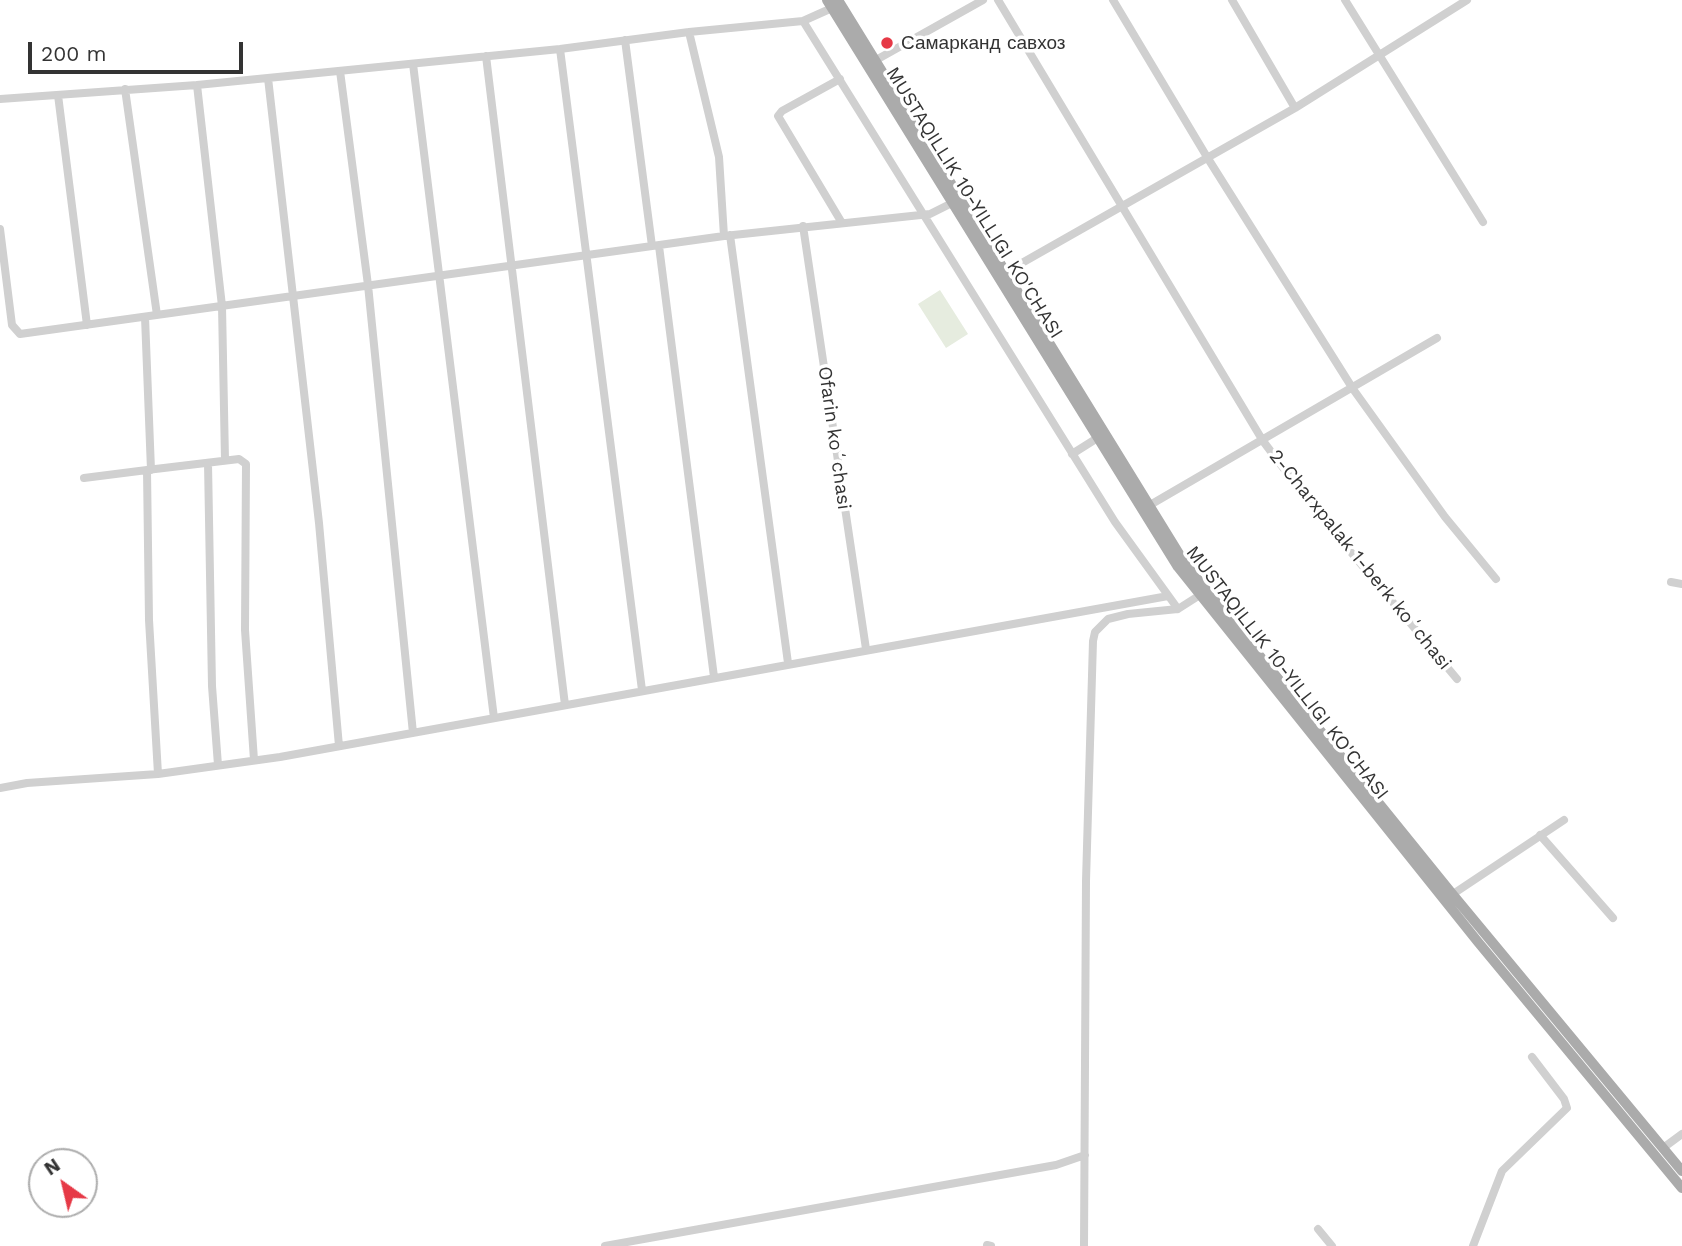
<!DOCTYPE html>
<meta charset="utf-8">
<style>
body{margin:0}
#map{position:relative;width:1682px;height:1246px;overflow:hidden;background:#fff;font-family:"Work Sans",sans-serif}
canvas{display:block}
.north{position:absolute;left:28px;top:1148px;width:70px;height:70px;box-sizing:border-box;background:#fff;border:2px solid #adadad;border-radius:50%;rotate:326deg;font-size:19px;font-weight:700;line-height:28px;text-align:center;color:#333}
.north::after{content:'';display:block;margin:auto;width:24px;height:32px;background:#e63946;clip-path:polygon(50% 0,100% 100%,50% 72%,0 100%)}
.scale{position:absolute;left:28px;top:42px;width:215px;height:32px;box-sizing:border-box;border:4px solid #333;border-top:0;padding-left:9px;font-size:21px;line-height:24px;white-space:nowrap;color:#333;-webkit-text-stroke:5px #fff;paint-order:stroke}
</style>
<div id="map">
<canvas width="1682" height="1246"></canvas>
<div class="north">N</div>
<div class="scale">200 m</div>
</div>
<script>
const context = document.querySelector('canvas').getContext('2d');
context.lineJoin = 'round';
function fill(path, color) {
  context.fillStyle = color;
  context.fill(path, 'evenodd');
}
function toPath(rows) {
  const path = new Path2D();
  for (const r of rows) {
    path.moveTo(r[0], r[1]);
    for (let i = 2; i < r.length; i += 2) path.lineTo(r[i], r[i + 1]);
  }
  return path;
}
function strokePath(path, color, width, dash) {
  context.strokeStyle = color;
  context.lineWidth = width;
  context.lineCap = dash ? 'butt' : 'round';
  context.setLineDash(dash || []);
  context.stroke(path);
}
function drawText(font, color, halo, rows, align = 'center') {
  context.font = font + ' "Work Sans",sans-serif';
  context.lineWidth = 7;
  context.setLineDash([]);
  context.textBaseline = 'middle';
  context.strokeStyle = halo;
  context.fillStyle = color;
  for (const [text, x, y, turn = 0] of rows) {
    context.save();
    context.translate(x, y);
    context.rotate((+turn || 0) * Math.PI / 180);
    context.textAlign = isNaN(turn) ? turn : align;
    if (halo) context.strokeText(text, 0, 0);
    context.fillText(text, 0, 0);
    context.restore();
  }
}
fill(toPath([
 [940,290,968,334,946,348,918,304]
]), '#e6ecdf');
strokePath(toPath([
 [998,0,1263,441,1309,502,1457,679],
 [1113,0,1207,157,1353,389,1445,517,1496,579],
 [1232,0,1295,108],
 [1345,0,1483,222],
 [803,21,1115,522,1178,609],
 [689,32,719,157,724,236],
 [625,40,652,246],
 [560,49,642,690],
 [486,56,565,705],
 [876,60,983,0],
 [413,64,494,718],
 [340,71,368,285,413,733],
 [268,78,319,523,339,746],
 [840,79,782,111,778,116,842,223],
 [197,85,222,306,225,460],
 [125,89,157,315],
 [58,95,87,325],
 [0,99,197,85,560,49,689,32,803,21,832,8],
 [803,226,866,649],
 [0,229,12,325,20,334,724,236,930,214,952,203],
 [730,235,788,663],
 [659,246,714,677],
 [1006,272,1295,108,1467,0],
 [145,317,151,470],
 [1072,454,1099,437],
 [208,463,212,686,218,765],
 [84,478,147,470],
 [1150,505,1437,338],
 [1671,582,1682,584],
 [158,774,149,620,147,470,239,459,246,464,245,630,254,760],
 [0,788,27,783,158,774,280,757,1168,596],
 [1540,835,1613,918],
 [1450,896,1564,820],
 [1663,1148,1682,1134],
 [1318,1229,1332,1246],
 [987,1245,991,1246],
 [605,1246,1056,1165,1085,1155],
 [1084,1246,1086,881,1093,641,1095,632,1108,619,1128,614,1178,609,1200,595],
 [1473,1246,1502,1171,1567,1108,1564,1099,1532,1057]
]), '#d0d0d0', 8);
strokePath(toPath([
 [827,0,1178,567,1478,942,1682,1188],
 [838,0,1186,565,1453,895,1682,1171]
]), '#ababab', 10);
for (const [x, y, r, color] of [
 [887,43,7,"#e63946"]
]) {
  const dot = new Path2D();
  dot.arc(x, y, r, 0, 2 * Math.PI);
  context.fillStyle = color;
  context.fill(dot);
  strokePath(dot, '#fff', 2.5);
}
drawText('19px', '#333', '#fff', [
 ["Самарканд савхоз",901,43]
], 'left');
drawText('19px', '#333', '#fff', [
 ["MUSTAQILLIK 10-YILLIGI KO'CHASI",974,203,58],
 ["Ofarin koʻchasi",834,438,82],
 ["2-Charxpalak 1-berk koʻchasi",1360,560,51],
 ["MUSTAQILLIK 10-YILLIGI KO'CHASI",1287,673,52]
]);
</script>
